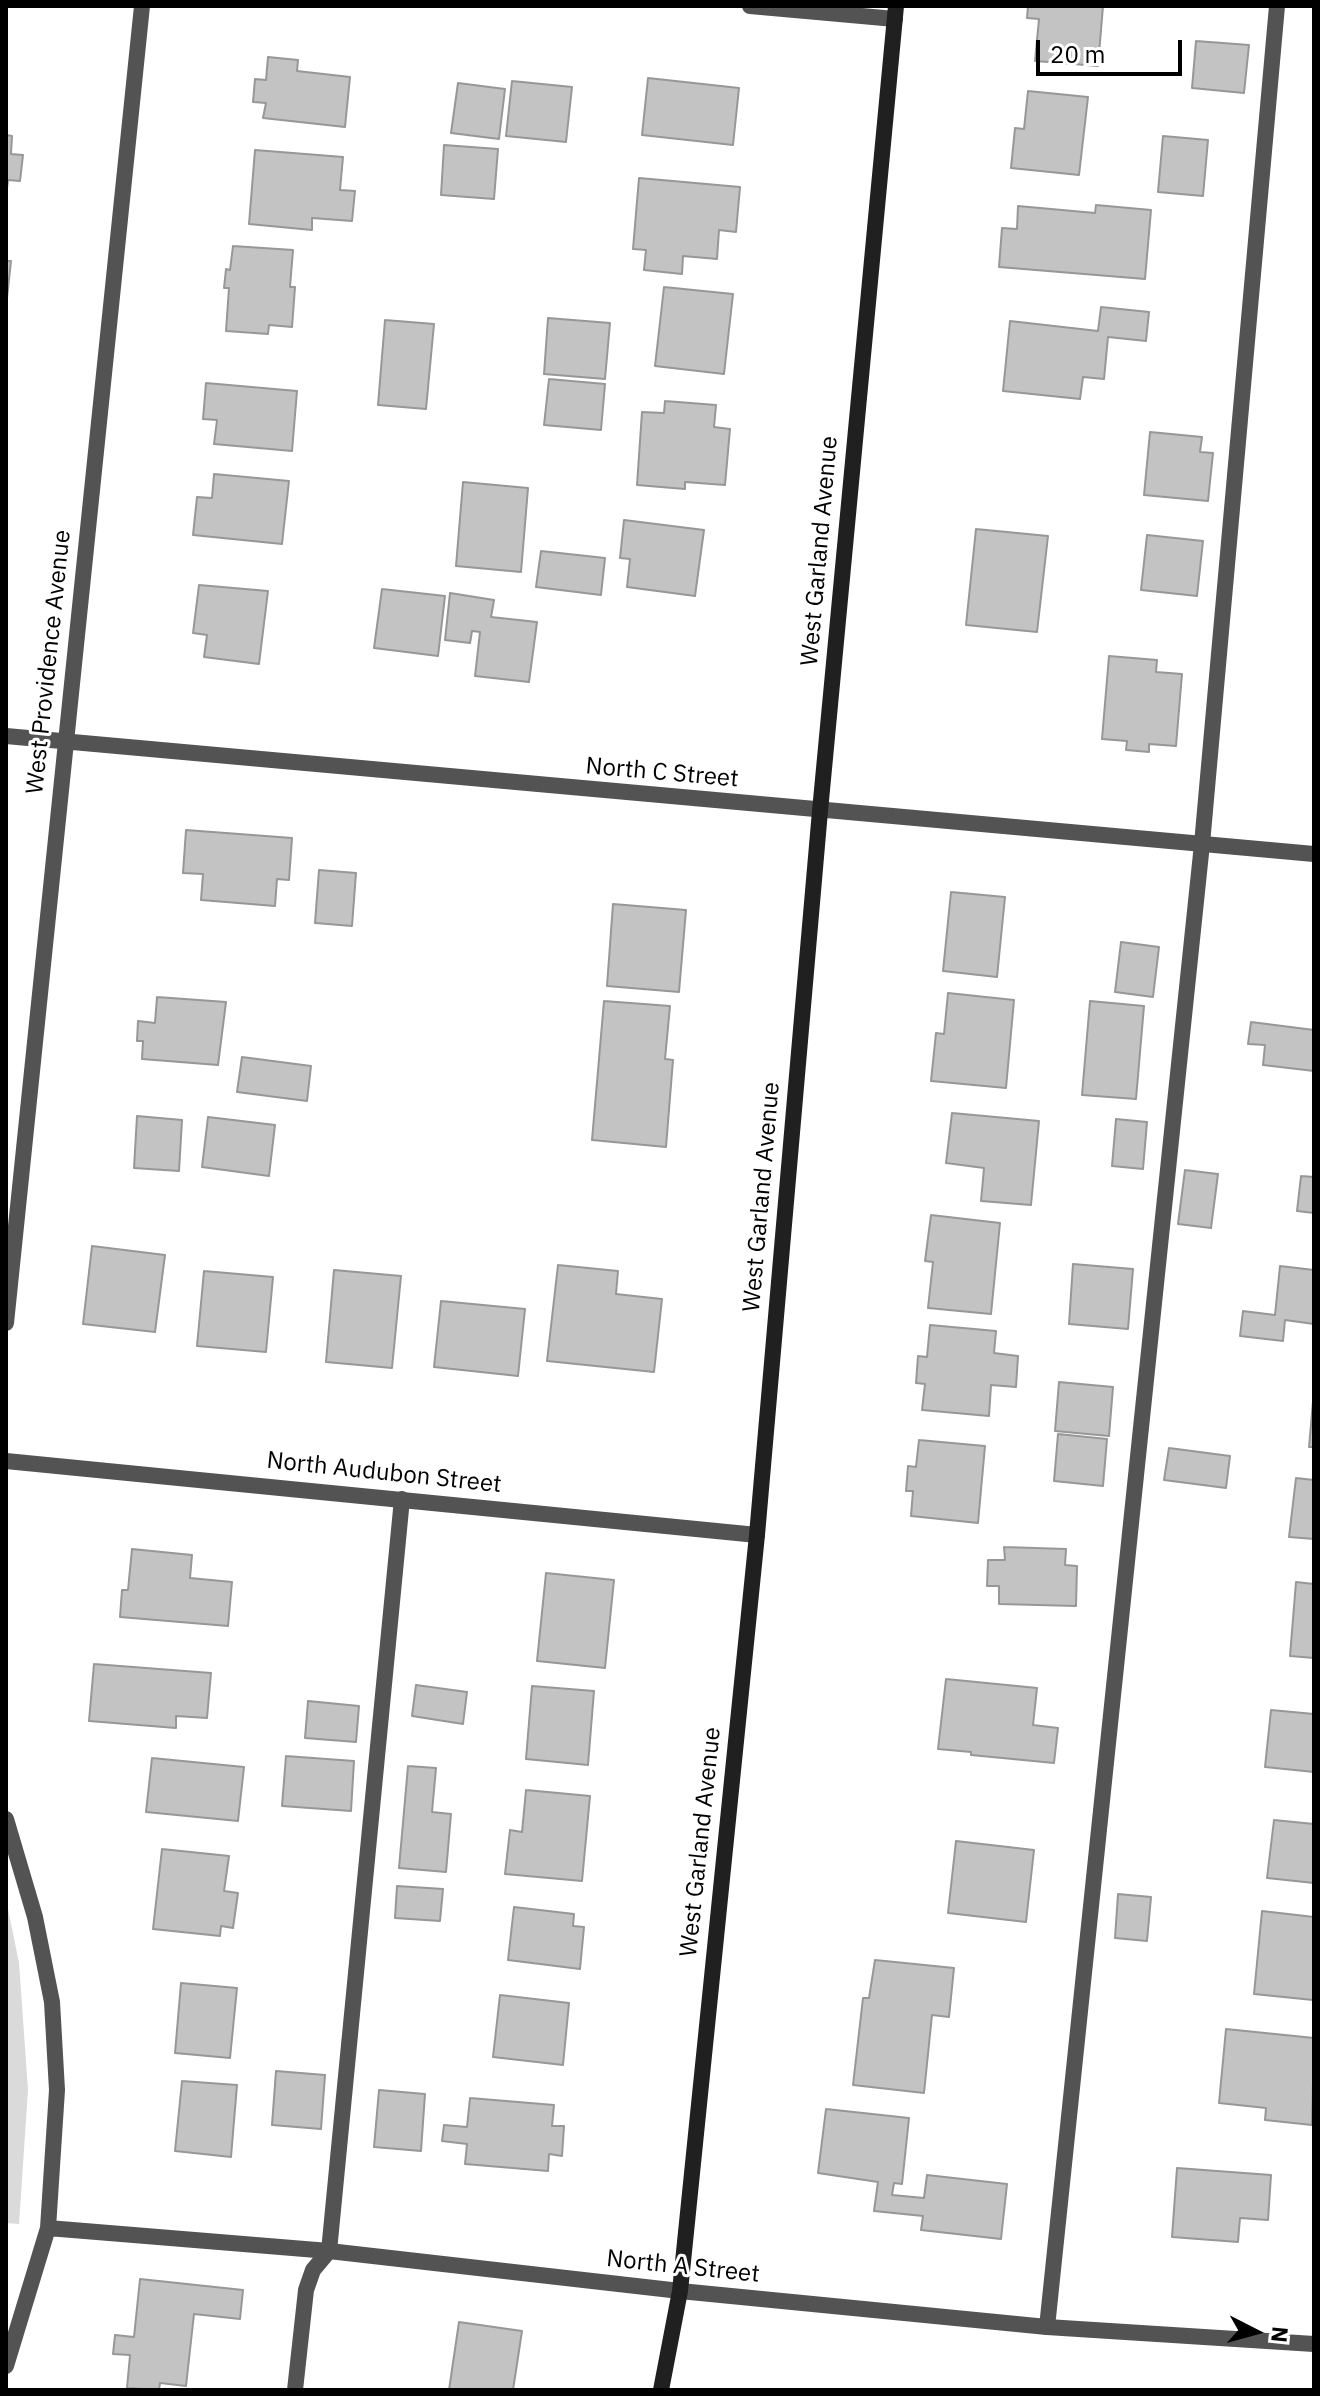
<!DOCTYPE html>
<style>
body{margin:0}
#map{position:relative;width:1320px;height:2396px;overflow:hidden;background:#fff;font-family:"IBM Plex Sans",sans-serif}
canvas{display:block}
.frame{position:absolute;inset:0;border:8px solid #000;pointer-events:none}
.north{position:absolute;left:1216px;top:2292px;width:80px;height:80px;-webkit-text-stroke:6px #fff;paint-order:stroke;rotate:96deg;font-size:22px;font-weight:700;line-height:32px;text-align:center;color:#000}
.north::after{content:'';display:block;margin:auto;width:28px;height:36px;background:#000;clip-path:polygon(50% 0,100% 100%,50% 72%,0 100%)}
.scale{position:absolute;left:1036px;top:40px;width:146px;height:36px;box-sizing:border-box;border:4px solid #000;border-top:0;padding-left:10px;font-size:24px;line-height:28px;white-space:nowrap;color:#000;-webkit-text-stroke:6px #fff;paint-order:stroke}
</style>
<div id="map">
<canvas width="1320" height="2396"></canvas>
<div class="frame"></div>
<div class="north">N</div>
<div class="scale">20 m</div>
</div>
<script>
const context = document.querySelector('canvas').getContext('2d');
context.lineJoin = 'round';
function fill(path, color) {
  context.fillStyle = color;
  context.fill(path, 'evenodd');
}
function toPath(rows) {
  const path = new Path2D();
  for (const r of rows) {
    path.moveTo(r[0], r[1]);
    for (let i = 2; i < r.length; i += 2) path.lineTo(r[i], r[i + 1]);
  }
  return path;
}
function strokePath(path, color, width, dash) {
  context.strokeStyle = color;
  context.lineWidth = width;
  context.lineCap = dash ? 'butt' : 'round';
  context.setLineDash(dash || []);
  context.stroke(path);
}
function drawText(font, color, halo, rows, align = 'center') {
  context.font = font + ' "IBM Plex Sans",sans-serif';
  context.lineWidth = 6;
  context.setLineDash([]);
  context.textBaseline = 'middle';
  context.strokeStyle = halo;
  context.fillStyle = color;
  for (const [text, x, y, turn = 0] of rows) {
    context.save();
    context.translate(x, y);
    context.rotate((+turn || 0) * Math.PI / 180);
    context.textAlign = isNaN(turn) ? turn : align;
    if (halo) context.strokeText(text, 0, 0);
    context.fillText(text, 0, 0);
    context.restore();
  }
}
fill(toPath([
 [6,1899,19,1963,28,2090,19,2224,6,2223]
]), '#dadada');
const building = toPath([
 [1028,6,1103,6,1098,66,1035,61,1039,19,1027,18,1028,6],
 [1196,41,1249,45,1244,93,1192,88,1196,41],
 [268,57,298,60,297,71,350,77,345,127,263,118,266,103,253,102,255,79,266,80,268,57],
 [648,78,739,88,733,145,642,135,648,78],
 [512,81,572,87,566,142,506,136,512,81],
 [458,83,505,89,499,139,451,133,458,83],
 [1028,91,1088,97,1079,175,1011,168,1015,128,1024,129,1028,91],
 [6,135,12,136,11,154,23,155,20,181,8,180,6,197,6,135],
 [1163,136,1208,140,1203,196,1158,192,1163,136],
 [444,145,498,149,494,199,441,195,444,145],
 [255,150,343,157,340,190,355,191,352,221,312,218,312,230,249,224,255,150],
 [639,178,740,187,736,232,719,230,717,259,683,256,682,274,644,270,646,250,633,249,639,178],
 [1096,205,1151,210,1145,279,999,267,1002,228,1017,229,1018,206,1095,213,1096,205],
 [233,246,293,250,290,287,295,287,292,327,269,325,268,334,226,331,229,288,224,288,226,269,230,270,233,246],
 [6,261,11,261,7,298,6,298,6,261],
 [664,287,733,294,724,374,655,366,664,287],
 [1101,307,1149,312,1146,341,1108,337,1104,379,1083,377,1080,399,1003,391,1010,321,1098,331,1101,307],
 [548,318,610,323,605,379,544,374,548,318],
 [385,320,434,324,426,409,378,405,385,320],
 [549,379,605,384,601,430,544,425,549,379],
 [206,383,297,391,292,451,214,444,217,420,203,419,206,383],
 [665,401,716,405,714,427,730,429,725,485,685,482,685,489,637,485,642,412,664,413,665,401],
 [1150,432,1202,437,1200,452,1213,453,1208,501,1144,495,1150,432],
 [214,474,289,481,282,544,193,535,197,497,212,498,214,474],
 [463,482,528,488,521,572,456,566,463,482],
 [624,520,704,530,695,596,627,587,630,559,620,558,624,520],
 [976,529,1048,536,1037,632,966,625,976,529],
 [1147,535,1203,541,1197,596,1141,590,1147,535],
 [541,551,605,558,601,595,536,587,541,551],
 [199,585,268,591,259,664,204,657,207,635,193,633,199,585],
 [382,589,445,596,438,656,374,648,382,589],
 [450,593,494,600,491,617,537,622,529,682,475,676,480,632,472,631,470,643,445,640,450,593],
 [1109,656,1157,660,1156,672,1182,674,1176,746,1149,744,1149,752,1126,750,1127,741,1102,739,1109,656],
 [186,830,292,838,289,880,277,879,275,906,201,900,203,874,183,873,186,830],
 [319,870,356,873,352,926,315,923,319,870],
 [951,892,1005,897,997,977,943,971,951,892],
 [613,904,686,910,679,992,607,986,613,904],
 [1121,942,1159,947,1153,997,1115,992,1121,942],
 [948,993,1014,1000,1006,1088,931,1081,936,1033,944,1034,948,993],
 [157,997,226,1002,218,1065,142,1059,143,1041,137,1041,138,1021,155,1023,157,997],
 [604,1001,670,1006,665,1059,673,1060,666,1147,592,1140,604,1001],
 [1090,1001,1144,1006,1136,1099,1082,1095,1090,1001],
 [1251,1022,1314,1030,1314,1071,1263,1065,1265,1045,1248,1044,1251,1022],
 [242,1057,311,1066,307,1101,237,1092,242,1057],
 [952,1113,1039,1121,1031,1205,981,1201,984,1168,946,1163,952,1113],
 [137,1116,182,1120,179,1171,134,1168,137,1116],
 [208,1117,275,1125,269,1176,202,1167,208,1117],
 [1116,1119,1147,1122,1143,1169,1112,1166,1116,1119],
 [1185,1170,1218,1174,1211,1228,1178,1224,1185,1170],
 [1301,1176,1314,1177,1314,1213,1297,1211,1301,1176],
 [931,1215,1000,1223,991,1314,928,1308,933,1262,925,1261,931,1215],
 [92,1246,165,1255,155,1332,83,1324,92,1246],
 [1073,1264,1133,1269,1128,1329,1069,1324,1073,1264],
 [558,1265,618,1271,616,1294,662,1299,654,1372,547,1361,558,1265],
 [1280,1266,1314,1270,1314,1324,1285,1320,1283,1341,1240,1336,1243,1311,1275,1315,1280,1266],
 [334,1270,401,1276,392,1368,326,1362,334,1270],
 [204,1271,273,1277,266,1352,197,1346,204,1271],
 [441,1301,525,1309,518,1376,434,1367,441,1301],
 [930,1325,996,1331,994,1353,1018,1356,1016,1387,991,1385,989,1416,922,1410,925,1384,916,1383,918,1356,927,1357,930,1325],
 [1059,1382,1113,1387,1109,1436,1055,1431,1059,1382],
 [1314,1390,1314,1447,1309,1447,1314,1390],
 [1058,1434,1107,1439,1103,1486,1054,1481,1058,1434],
 [919,1440,985,1446,978,1523,911,1516,913,1491,906,1491,908,1466,916,1467,919,1440],
 [1169,1448,1230,1456,1226,1488,1164,1480,1169,1448],
 [1296,1478,1314,1480,1314,1539,1289,1537,1296,1478],
 [1004,1547,1066,1549,1065,1565,1077,1566,1076,1606,999,1604,999,1586,987,1586,988,1560,1005,1560,1004,1547],
 [132,1549,192,1555,190,1578,232,1582,228,1626,120,1617,122,1590,128,1590,132,1549],
 [546,1573,614,1580,605,1668,537,1661,546,1573],
 [1296,1582,1314,1584,1314,1658,1290,1656,1296,1582],
 [94,1664,211,1673,207,1718,176,1716,176,1728,89,1721,94,1664],
 [946,1679,1037,1688,1033,1725,1058,1728,1054,1763,971,1755,971,1752,938,1749,946,1679],
 [416,1685,467,1692,463,1724,412,1716,416,1685],
 [532,1686,594,1691,588,1765,526,1759,532,1686],
 [308,1701,359,1706,356,1742,305,1738,308,1701],
 [1271,1710,1314,1714,1314,1772,1265,1767,1271,1710],
 [286,1756,354,1761,351,1811,282,1806,286,1756],
 [152,1758,244,1767,238,1821,146,1812,152,1758],
 [408,1766,436,1768,432,1812,451,1814,446,1872,399,1868,408,1766],
 [526,1790,590,1796,582,1881,505,1874,510,1830,522,1832,526,1790],
 [1274,1820,1314,1824,1314,1883,1267,1878,1274,1820],
 [956,1841,1034,1850,1026,1922,948,1913,956,1841],
 [162,1849,229,1856,224,1891,238,1893,233,1928,221,1926,220,1936,153,1929,162,1849],
 [397,1886,443,1889,440,1921,395,1918,397,1886],
 [1118,1894,1151,1897,1147,1941,1115,1938,1118,1894],
 [514,1907,574,1914,573,1926,584,1927,580,1969,508,1960,514,1907],
 [1262,1911,1314,1917,1313,2000,1254,1994,1262,1911],
 [875,1960,954,1968,949,2017,932,2015,924,2093,853,2085,863,1998,869,1998,875,1960],
 [181,1983,237,1988,230,2058,175,2053,181,1983],
 [500,1995,569,2003,563,2065,493,2057,500,1995],
 [1226,2029,1314,2038,1312,2125,1265,2120,1266,2108,1219,2103,1226,2029],
 [276,2071,325,2075,321,2129,272,2125,276,2071],
 [182,2081,237,2085,231,2157,175,2151,182,2081],
 [379,2090,425,2094,421,2151,374,2147,379,2090],
 [470,2098,554,2105,552,2126,564,2126,562,2156,549,2154,548,2171,465,2164,467,2144,442,2141,444,2125,467,2127,470,2098],
 [826,2109,909,2118,902,2184,894,2183,892,2195,924,2198,927,2175,1007,2184,1001,2239,921,2230,923,2216,874,2211,878,2182,818,2173,826,2109],
 [1177,2168,1271,2175,1268,2220,1240,2218,1238,2242,1172,2237,1177,2168],
 [140,2279,243,2290,240,2319,194,2314,186,2386,160,2383,159,2390,127,2388,130,2355,113,2354,115,2335,134,2337,140,2279],
 [459,2322,522,2331,513,2390,449,2390,459,2322]
]);
fill(building, '#c3c3c3');
strokePath(building, '#979797', 2);
strokePath(toPath([
 [1047,2327,1202,844,1277,6],
 [295,2390,306,2290,313,2270,329,2251,402,1499]
]), '#535353', 16);
strokePath(toPath([
 [750,6,895,19],
 [6,736,1314,854],
 [6,1323,142,6],
 [6,1461,757,1535],
 [6,1819,35,1917,52,2002,57,2090,48,2228,6,2366],
 [48,2228,329,2251,680,2291,1047,2327,1314,2344]
]), '#535353', 16);
strokePath(toPath([
 [661,2390,680,2291,757,1535,820,811,896,6]
]), '#202020', 16);
drawText('24px', '#000', '#fff', [
 ["West Garland Avenue",820,551,-85],
 ["West Providence Avenue",49,662,-84],
 ["North C Street",662,773,5],
 ["West Garland Avenue",762,1197,-85],
 ["North Audubon Street",384,1473,6],
 ["West Garland Avenue",701,1842,-84],
 ["North A Street",683,2267,6]
]);
</script>
